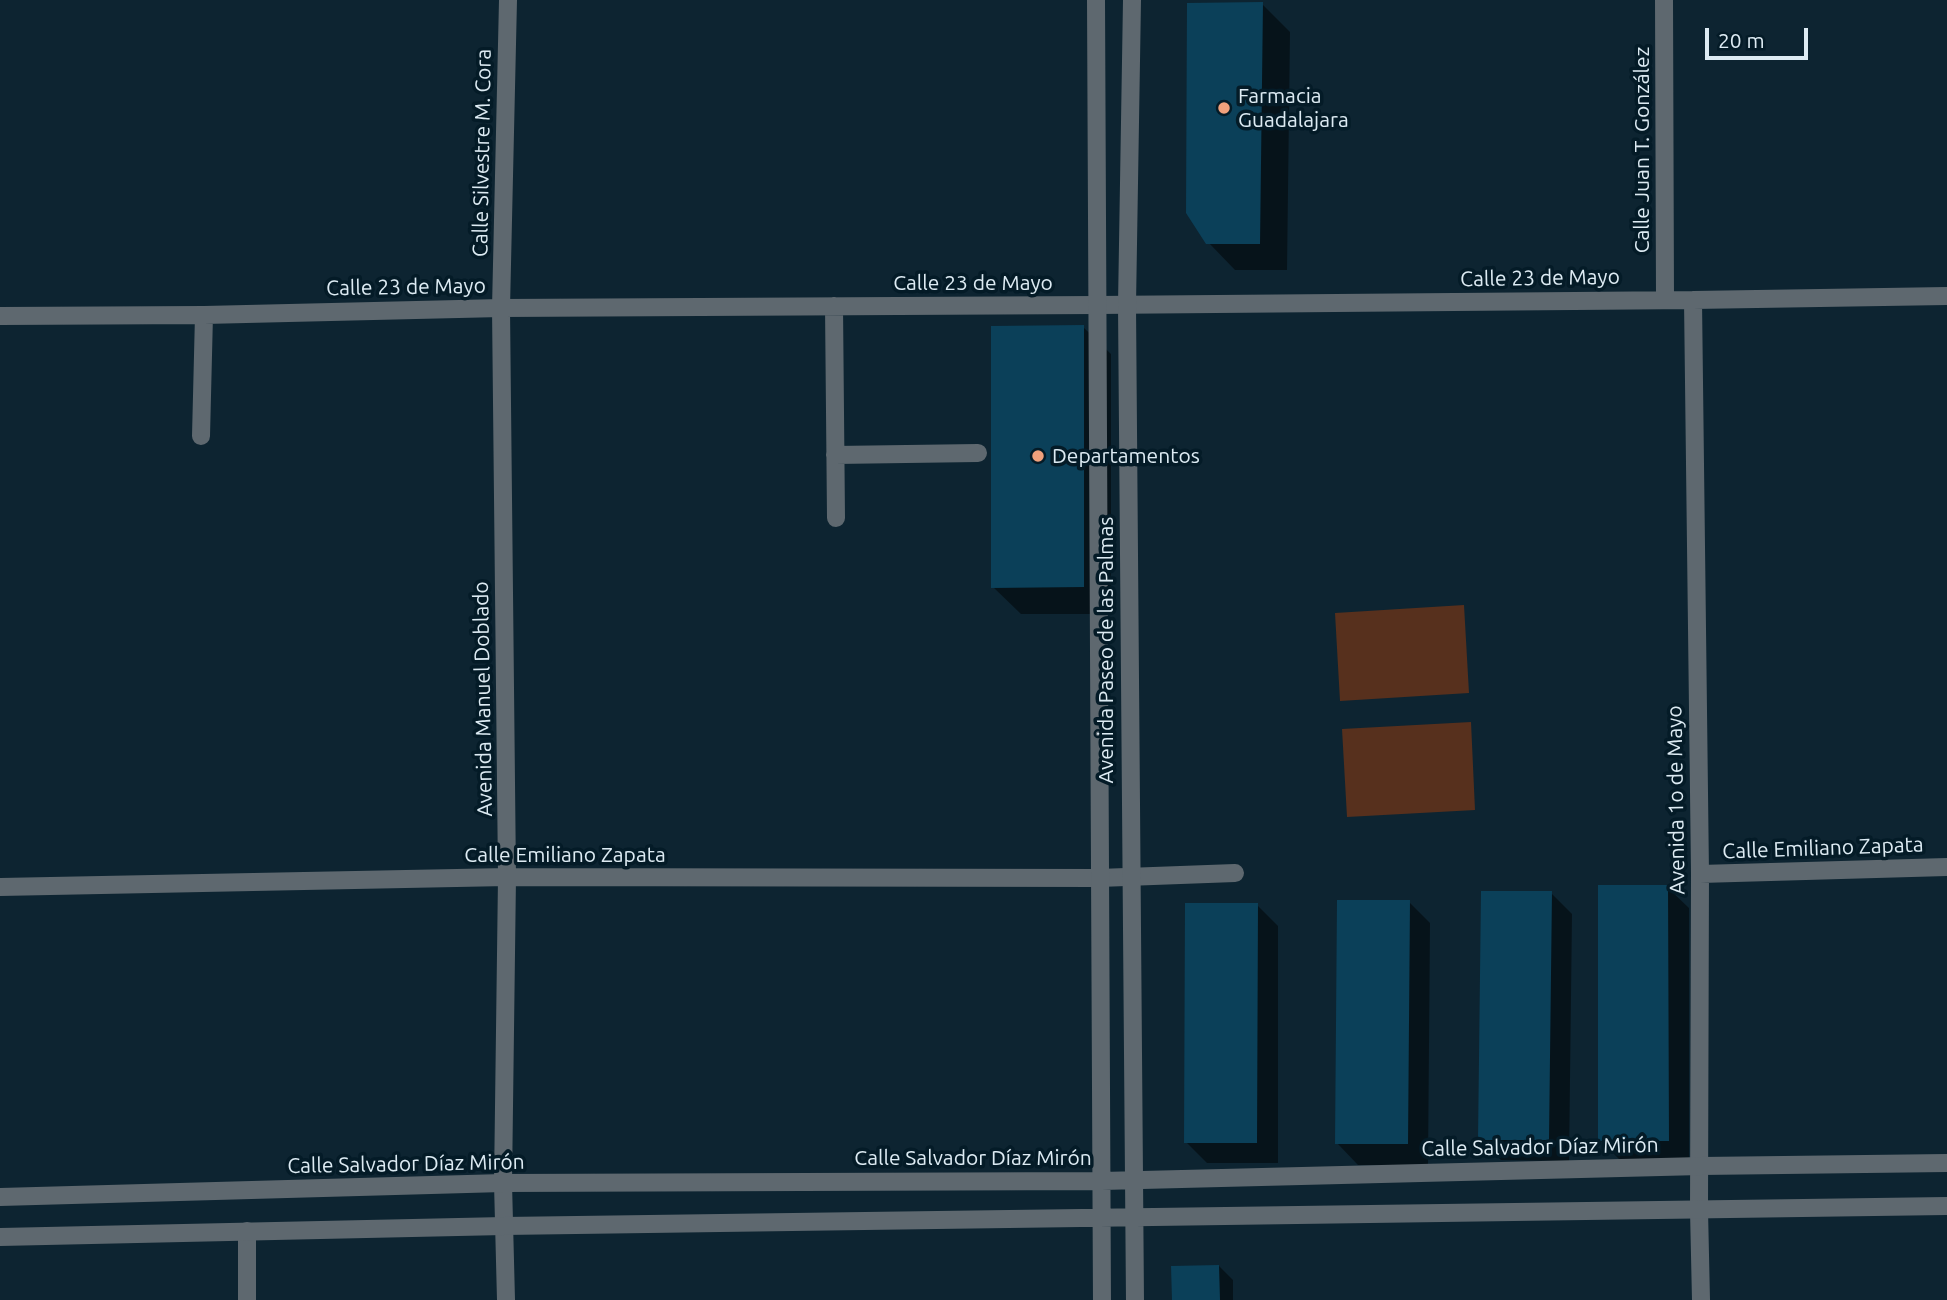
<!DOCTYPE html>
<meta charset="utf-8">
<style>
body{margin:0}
#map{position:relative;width:1947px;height:1300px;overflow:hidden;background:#0d2431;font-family:Ubuntu,sans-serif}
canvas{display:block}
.scale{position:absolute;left:1705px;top:28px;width:103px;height:32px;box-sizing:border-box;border:4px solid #ddebf3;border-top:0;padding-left:9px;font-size:21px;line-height:24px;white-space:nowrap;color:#ddebf3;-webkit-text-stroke:5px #041b27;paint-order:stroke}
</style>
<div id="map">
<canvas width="1947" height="1300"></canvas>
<div class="scale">20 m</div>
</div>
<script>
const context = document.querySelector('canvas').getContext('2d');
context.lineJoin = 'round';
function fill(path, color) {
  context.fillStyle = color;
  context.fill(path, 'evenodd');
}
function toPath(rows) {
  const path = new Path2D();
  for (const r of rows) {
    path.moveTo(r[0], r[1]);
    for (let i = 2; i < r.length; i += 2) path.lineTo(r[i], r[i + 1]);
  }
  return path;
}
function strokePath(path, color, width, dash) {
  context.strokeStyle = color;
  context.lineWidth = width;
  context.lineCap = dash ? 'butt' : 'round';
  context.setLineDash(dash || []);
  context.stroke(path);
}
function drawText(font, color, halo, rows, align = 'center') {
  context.font = font + ' Ubuntu,sans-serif';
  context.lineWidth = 7;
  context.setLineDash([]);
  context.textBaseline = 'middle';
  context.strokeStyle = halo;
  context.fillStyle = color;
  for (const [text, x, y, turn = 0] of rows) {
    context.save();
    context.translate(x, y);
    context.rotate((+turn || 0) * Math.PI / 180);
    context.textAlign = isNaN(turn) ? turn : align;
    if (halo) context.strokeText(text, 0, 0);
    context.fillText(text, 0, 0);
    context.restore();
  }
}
fill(toPath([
 [1464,605,1469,693,1340,701,1335,613],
 [1471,722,1475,810,1347,817,1342,729]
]), '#57301d');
fill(toPath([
 [1262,4,1290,32,1287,270,1235,270,1208,242],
 [1083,327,1111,354,1111,614,1021,614,993,587],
 [1667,887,1689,908,1689,1161,1621,1161,1600,1140],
 [1551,893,1572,914,1569,1161,1501,1160,1480,1139],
 [1409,902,1430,923,1428,1165,1358,1165,1337,1143],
 [1257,905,1278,926,1278,1163,1207,1163,1186,1142],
 [1219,1266,1233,1280,1233,1300,1173,1300]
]), '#0007');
fill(toPath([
 [1263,2,1260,244,1206,244,1186,213,1187,3],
 [1084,325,1084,587,991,588,991,326],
 [1598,885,1668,885,1669,1141,1598,1141],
 [1481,891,1552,891,1549,1140,1478,1140],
 [1337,900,1410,900,1408,1144,1335,1144],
 [1185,903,1258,903,1257,1143,1184,1143],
 [1219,1265,1220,1300,1172,1300,1171,1266]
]), '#0b4059');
strokePath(toPath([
 [1664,0,1665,299],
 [1693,300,1700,874,1699,1210,1701,1300],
 [834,306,836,518],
 [0,316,204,315,501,308,1097,305,1693,300,1947,296],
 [201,436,204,315],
 [835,455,978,453],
 [1700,874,1947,867],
 [0,887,507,877,1099,878,1235,873],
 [247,1300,247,1231],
 [506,1300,503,1183,507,877,501,308,508,0]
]), '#5e686f', 18);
strokePath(toPath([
 [1096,0,1102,1300],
 [1132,0,1127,305,1135,1300],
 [0,1197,503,1183,1102,1181,1701,1166,1947,1163],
 [0,1237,504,1226,1947,1206]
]), '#5e686f', 18);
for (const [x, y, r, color] of [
 [1224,108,7,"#f1a17c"],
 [1038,456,7,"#f1a17c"]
]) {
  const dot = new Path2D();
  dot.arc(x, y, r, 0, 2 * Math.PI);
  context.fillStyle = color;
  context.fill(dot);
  strokePath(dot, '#041b27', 2.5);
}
drawText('21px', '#ddebf3', '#041b27', [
 ["Farmacia",1238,96],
 ["Guadalajara",1238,120],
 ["Departamentos",1052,456]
], 'left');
drawText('21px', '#ddebf3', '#041b27', [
 ["Calle Juan T. González",1642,150,-90],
 ["Calle Silvestre M. Cora",482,153,-89],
 ["Calle 23 de Mayo",1540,278,-1],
 ["Calle 23 de Mayo",973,283],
 ["Calle 23 de Mayo",406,287,-1],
 ["Avenida Paseo de las Palmas",1106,650,-90],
 ["Avenida Manuel Doblado",483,699,-91],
 ["Avenida 1o de Mayo",1676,800,-91],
 ["Calle Emiliano Zapata",1823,848,-2],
 ["Calle Emiliano Zapata",565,855],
 ["Calle Salvador Díaz Mirón",1540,1147,-1],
 ["Calle Salvador Díaz Mirón",973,1158],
 ["Calle Salvador Díaz Mirón",406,1164,-1]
]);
</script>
